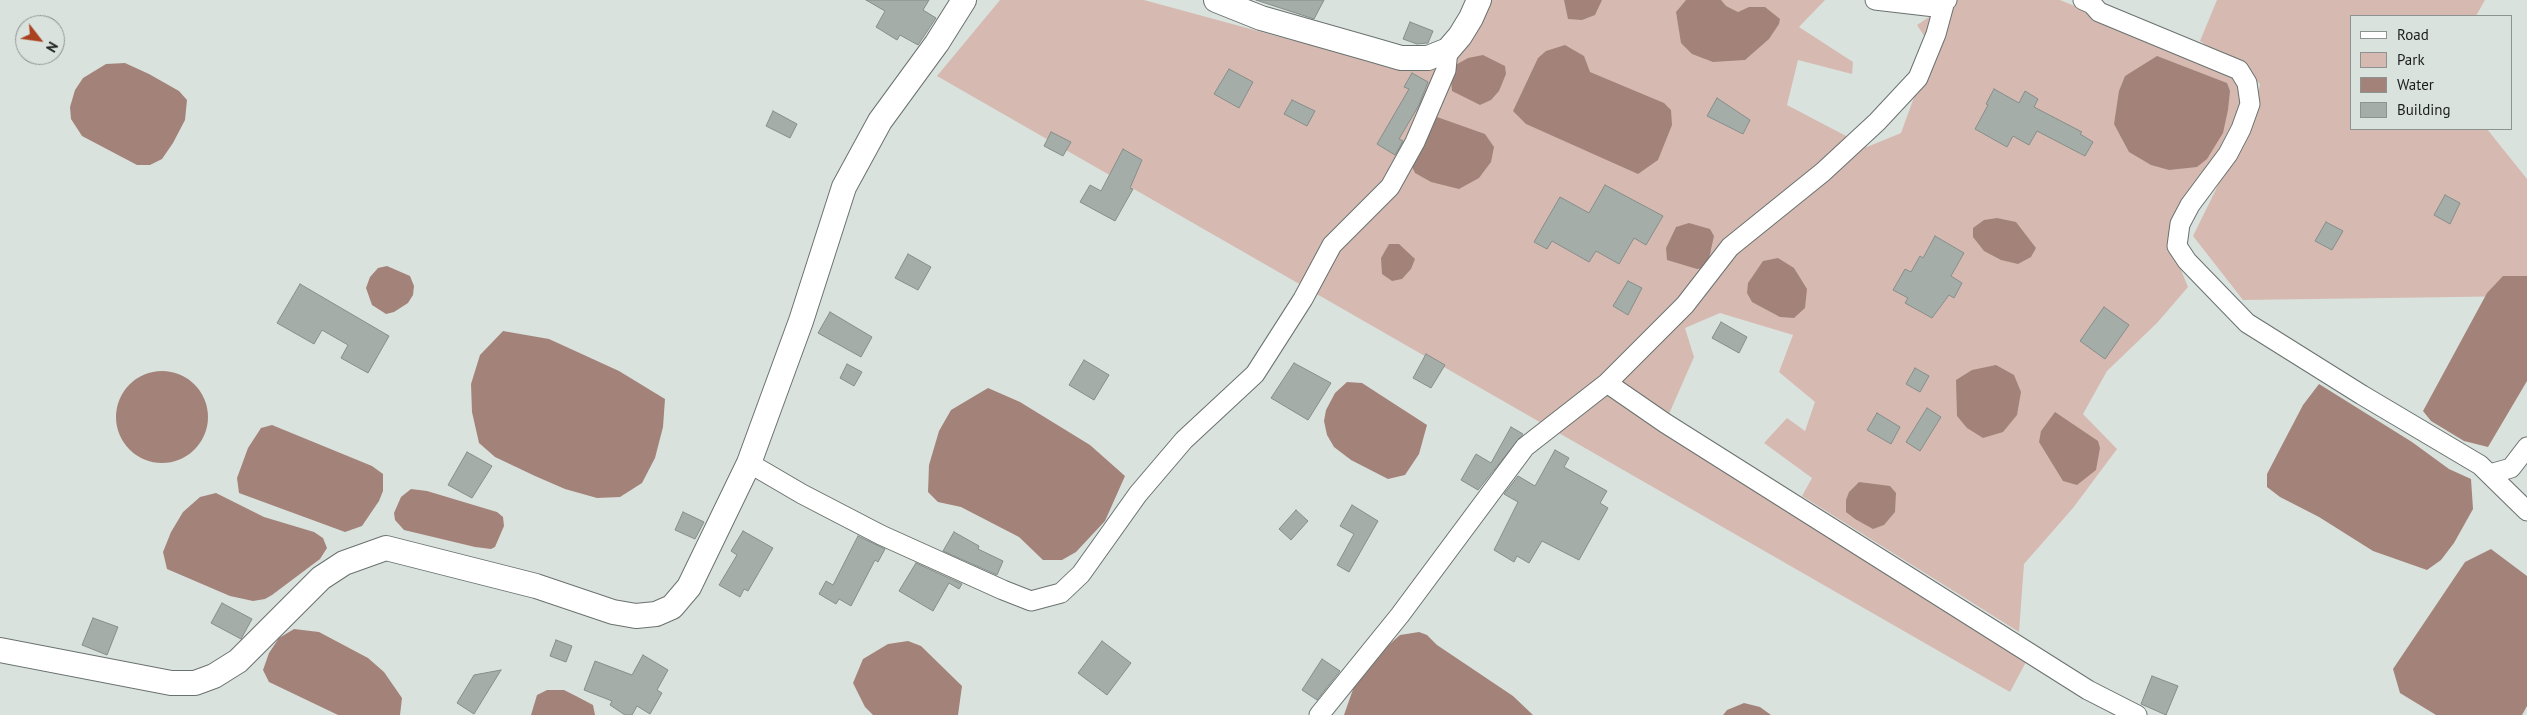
<!DOCTYPE html>
<style>
body{margin:0}
#map{position:relative;width:2527px;height:715px;overflow:hidden;background:#dae2de;font-family:"PT Sans",sans-serif}
canvas{display:block}
.legend{position:absolute;left:2350px;top:15px;width:162px;height:115px;box-sizing:border-box;background:#dae2de;border:1px solid #8d9390;margin:0;padding:6px 9px;list-style:none;font-size:15px;color:#1a1d1c}
.legend li{display:flex;align-items:center;gap:10px;height:25px}
.legend b{width:25px;border:1px solid #8d9390}
.north{position:absolute;left:15px;top:15px;width:50px;height:50px;box-sizing:border-box;background:#dae2de;border:1px solid #8d9390;border-radius:50%;rotate:120deg;font-size:14px;font-weight:700;line-height:20px;text-align:center;color:#1a1d1c}
.north::after{content:'';display:block;margin:auto;width:18px;height:22px;background:#aa4221;clip-path:polygon(50% 0,100% 100%,50% 72%,0 100%)}
</style>
<div id="map">
<canvas width="2527" height="715"></canvas>
<ul class="legend">
<li><b style="height:6px;background:#fff"></b>Road</li>
<li><b style="height:14px;background:#d6bab1"></b>Park</li>
<li><b style="height:14px;background:#a38379"></b>Water</li>
<li><b style="height:14px;background:#a5ada9"></b>Building</li>
</ul>
<div class="north">N</div>
</div>
<script>
const context = document.querySelector('canvas').getContext('2d');
context.lineJoin = 'round';
function fill(path, color) {
  context.fillStyle = color;
  context.fill(path, 'evenodd');
}
function toPath(rows) {
  const path = new Path2D();
  for (const r of rows) {
    if (r.length === 3) {
      path.moveTo(r[0] + r[2], r[1]);
      path.arc(r[0], r[1], r[2], 0, 2 * Math.PI);
      continue;
    }
    path.moveTo(r[0], r[1]);
    for (let i = 2; i < r.length; i += 2) path.lineTo(r[i], r[i + 1]);
  }
  return path;
}
function strokePath(path, color, width, dash) {
  context.strokeStyle = color;
  context.lineWidth = width;
  context.lineCap = dash ? 'butt' : 'round';
  context.setLineDash(dash || []);
  context.stroke(path);
}
fill(toPath([
 [1000,0,1144,0,1291,40,1425,67,1488,0,1825,0,1799,27,1853,62,1852,74,1798,60,1787,105,1867,147,1901,133,1932,48,1917,25,1955,0,2060,0,2082,9,2093,19,2236,79,2246,101,2170,243,2188,287,2157,323,2107,371,2083,414,2117,449,2073,508,2024,564,2019,632,1802,496,1812,478,1764,443,1787,418,1805,431,1815,402,1779,372,1793,335,1720,313,1685,328,1694,357,1665,423,1652,426,2027,660,2010,692,937,76],
 [2217,0,2485,0,2476,16,2351,16,2351,129,2487,129,2527,179,2527,296,2243,300,2193,236,2253,114,2260,84,2243,69,2200,41]
]), '#d6bab1');
fill(toPath([
 [1564,0,1602,0,1595,15,1582,20,1568,19],
 [1686,0,1721,0,1726,6,1738,12,1749,7,1765,7,1780,19,1779,24,1769,39,1745,60,1713,62,1692,54,1681,43,1676,12],
 [1565,45,1584,56,1590,72,1664,103,1671,110,1672,125,1658,160,1638,174,1526,124,1513,111,1538,58,1546,51],
 [1483,55,1505,66,1506,74,1499,91,1491,100,1480,105,1452,91,1450,68,1468,58],
 [2157,56,2227,83,2230,91,2228,110,2223,133,2207,159,2197,167,2169,170,2151,165,2129,152,2114,124,2119,91,2125,76],
 [125,63,149,74,179,91,187,100,185,120,173,143,162,159,150,165,137,165,82,136,71,119,70,107,75,90,83,78,106,64],
 [1437,117,1485,134,1494,147,1491,162,1479,178,1459,189,1431,182,1415,173,1409,160,1428,127],
 [1997,218,2016,222,2036,248,2031,257,2018,264,2001,260,1984,251,1973,237,1973,228,1984,220],
 [1689,223,1710,229,1714,236,1708,263,1704,268,1697,269,1667,260,1666,248,1676,227],
 [1389,244,1399,244,1415,259,1411,269,1402,279,1392,281,1382,274,1381,258],
 [1778,258,1794,268,1807,289,1805,308,1794,318,1780,317,1752,302,1747,293,1748,283,1763,261],
 [387,266,410,276,414,286,413,295,408,303,394,312,386,314,372,305,366,288,370,277,378,268],
 [2503,276,2527,276,2527,381,2488,447,2464,441,2431,421,2423,411,2487,293],
 [503,331,549,339,619,371,665,399,663,427,655,458,642,483,620,497,597,498,565,489,535,476,495,457,479,443,472,412,471,384,480,355],
 [1996,365,2014,375,2021,392,2017,415,2003,432,1983,438,1967,428,1957,416,1956,380,1972,370],
 [162,417,46],
 [1347,382,1362,383,1427,425,1419,454,1405,475,1388,479,1351,460,1334,447,1327,435,1324,421,1326,410,1335,393],
 [2319,384,2412,442,2449,469,2471,479,2473,509,2454,543,2441,560,2427,570,2373,551,2319,517,2280,497,2267,487,2267,474,2281,447,2303,405],
 [988,388,1020,402,1090,445,1125,476,1105,521,1076,552,1062,560,1043,560,1019,537,961,507,938,502,928,492,929,465,939,431,951,410],
 [2055,412,2098,441,2100,448,2096,470,2077,485,2063,481,2039,442,2041,431],
 [272,425,372,466,383,474,383,491,379,501,362,526,345,532,239,493,237,478,248,448,261,428],
 [1859,482,1890,486,1896,493,1895,512,1884,525,1873,529,1855,519,1846,512,1846,500,1849,492],
 [411,489,427,491,497,512,503,517,504,526,495,547,491,549,475,547,404,530,395,520,394,513,401,497],
 [216,493,264,517,314,532,323,538,327,548,320,559,272,595,265,599,253,601,230,596,167,569,163,552,171,532,183,512,200,497],
 [2491,549,2527,576,2527,706,2522,715,2436,715,2400,693,2393,669,2465,562],
 [294,629,319,632,368,658,384,672,402,698,400,715,338,715,269,682,263,670,269,653,279,638],
 [1419,632,1427,635,1437,645,1513,696,1533,715,1344,715,1357,678,1375,657,1400,635],
 [908,641,921,646,962,686,958,715,873,715,865,707,853,683,863,659,888,644],
 [547,690,564,690,576,696,593,705,595,715,531,715,537,695],
 [1744,703,1760,707,1771,715,1723,715,1727,710]
]), '#a38379');
const building = toPath([
 [866,0,929,0,923,10,936,18,918,45,900,35,897,40,876,27,885,11,866,0],
 [1256,0,1324,0,1314,19,1256,0],
 [1410,22,1433,31,1428,43,1417,44,1403,39,1410,22],
 [1229,69,1253,82,1239,108,1214,94,1229,69],
 [1412,73,1428,82,1419,105,1399,139,1403,141,1395,155,1377,144,1409,89,1404,87,1412,73],
 [1994,89,2019,103,2025,91,2038,99,2034,107,2082,132,2080,134,2093,142,2085,156,2037,131,2029,145,2013,136,2007,147,1975,129,1988,105,1986,104,1994,89],
 [1717,98,1750,120,1743,134,1707,116,1717,98],
 [1292,100,1315,111,1307,126,1284,114,1292,100],
 [773,111,797,124,790,138,766,126,773,111],
 [1051,132,1071,142,1063,156,1044,146,1051,132],
 [1123,149,1142,160,1130,188,1133,189,1115,221,1080,202,1090,185,1101,191,1123,149],
 [1605,185,1663,216,1646,245,1634,238,1619,264,1596,251,1589,262,1552,241,1547,249,1534,242,1560,197,1589,213,1605,185],
 [2445,195,2460,203,2450,224,2434,215,2445,195],
 [2326,222,2343,231,2332,250,2315,241,2326,222],
 [1935,236,1964,253,1951,276,1962,283,1954,298,1949,295,1932,318,1905,303,1908,298,1893,290,1905,269,1911,272,1920,256,1923,258,1935,236],
 [908,254,931,267,918,290,895,278,908,254],
 [1628,281,1642,288,1628,315,1613,306,1628,281],
 [300,284,389,336,368,373,341,358,348,345,322,330,314,344,277,323,300,284],
 [2104,307,2129,325,2105,359,2080,341,2104,307],
 [830,312,872,337,861,357,818,333,830,312],
 [1721,322,1747,337,1739,353,1712,338,1721,322],
 [1426,354,1445,365,1431,388,1413,378,1426,354],
 [1084,360,1109,375,1094,400,1069,385,1084,360],
 [1294,363,1331,383,1308,420,1271,398,1294,363],
 [847,364,862,372,854,386,840,378,847,364],
 [1915,368,1929,376,1920,392,1906,384,1915,368],
 [1927,408,1941,417,1920,451,1906,442,1927,408],
 [1877,413,1900,427,1891,444,1867,430,1877,413],
 [1511,427,1523,434,1478,490,1461,480,1476,454,1491,463,1511,427],
 [1555,450,1569,458,1564,467,1607,491,1600,503,1608,508,1579,560,1542,541,1529,563,1517,556,1514,562,1494,550,1518,502,1504,494,1518,476,1535,486,1555,450],
 [467,452,492,466,472,498,448,485,467,452],
 [1352,505,1378,521,1349,572,1337,565,1354,534,1340,526,1352,505],
 [1296,510,1308,521,1291,540,1279,529,1296,510],
 [683,512,704,522,695,539,675,530,683,512],
 [743,531,773,548,748,591,744,589,740,597,719,585,737,555,731,551,743,531],
 [954,532,979,546,978,549,1003,561,997,575,943,551,954,532],
 [858,536,885,549,878,562,875,560,851,606,839,599,836,604,819,594,826,581,833,585,858,536],
 [916,563,962,584,959,589,949,583,933,611,899,591,916,563],
 [222,603,252,619,241,639,211,623,222,603],
 [93,618,118,627,107,655,82,645,93,618],
 [556,640,572,646,566,662,550,656,556,640],
 [1102,641,1131,663,1107,695,1078,673,1102,641],
 [643,655,668,670,657,690,662,693,650,714,637,706,632,715,625,715,610,705,612,701,584,690,595,661,632,675,643,655],
 [1322,659,1340,671,1317,700,1302,690,1322,659],
 [501,670,474,714,457,703,474,675,501,670],
 [2152,676,2178,686,2166,715,2141,704,2152,676]
]);
fill(building, '#a5ada9');
strokePath(building, '#868e8a', 1);
const minor = toPath([
 [1875,0,1935,7,1947,0],
 [2083,0,2092,4,2099,12,2239,70,2247,83,2250,104,2241,129,2228,154,2190,205,2180,224,2177,246,2187,261,2247,323,2362,395,2480,465,2527,511],
 [1607,383,1665,423,2088,690,2137,715],
 [749,463,802,494,881,535,1003,590,1031,601,1061,593,1081,574,1138,494,1184,440,1255,374,1303,299,1332,245,1390,187,1415,142,1446,70,1448,50],
 [2490,474,2511,468,2527,447],
 [1319,715,1400,615,1525,447,1607,383,1685,305,1730,247,1823,172,1877,122,1918,78,1936,34,1945,1]
]);
const tertiary = toPath([
 [1216,0,1261,18,1370,49,1401,58,1428,58,1448,50,1460,36,1471,18,1479,0],
 [0,650,171,683,195,683,214,676,238,661,321,578,344,563,386,548,536,586,613,612,636,616,656,614,672,607,689,587,749,463,801,321,844,187,880,121,937,43,964,0]
]);
strokePath(minor, '#6a726f', 21);
strokePath(tertiary, '#6a726f', 26);
strokePath(minor, '#fff', 19);
strokePath(tertiary, '#fff', 24);
</script>
